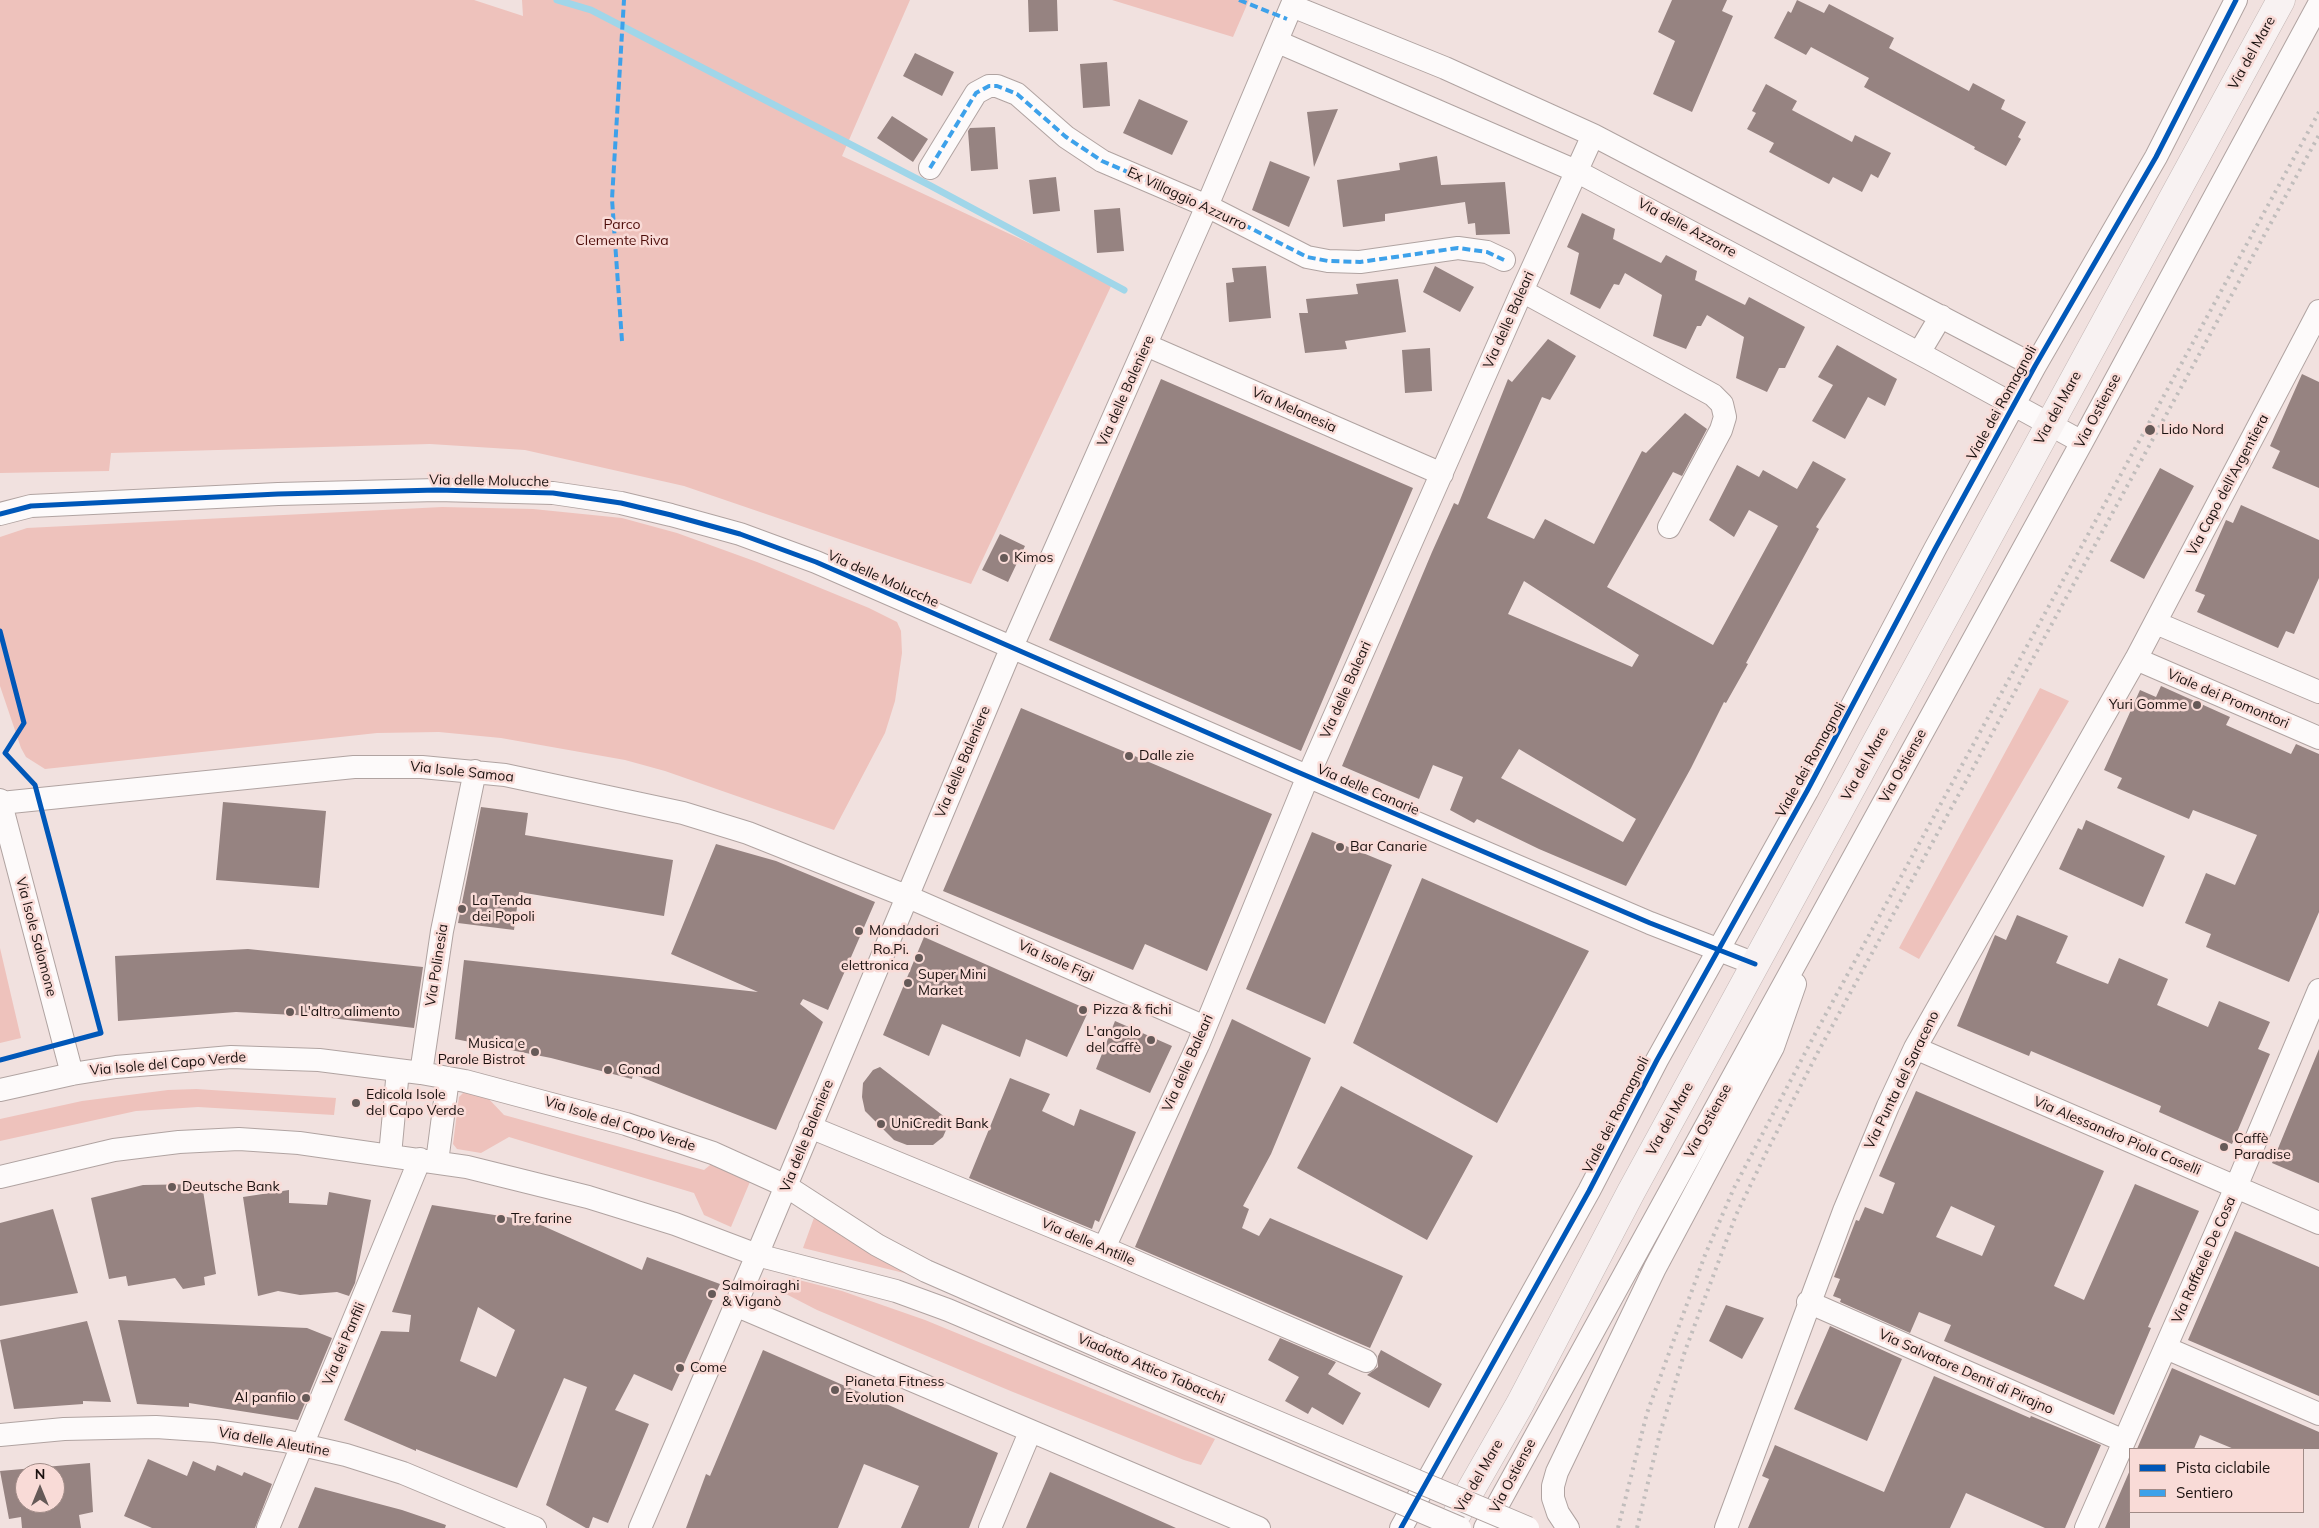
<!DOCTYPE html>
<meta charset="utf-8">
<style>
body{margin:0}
#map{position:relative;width:2319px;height:1528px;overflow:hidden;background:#f1e1df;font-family:Mulish,sans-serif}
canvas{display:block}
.legend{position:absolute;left:2129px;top:1448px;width:175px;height:65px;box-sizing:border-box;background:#f9dbd7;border:1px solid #a08b87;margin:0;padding:6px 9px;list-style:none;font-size:15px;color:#1b1210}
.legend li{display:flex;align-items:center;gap:10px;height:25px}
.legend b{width:25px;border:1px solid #a08b87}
.north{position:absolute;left:15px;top:1463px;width:50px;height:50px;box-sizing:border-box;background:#f9dbd7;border:1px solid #a08b87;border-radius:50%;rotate:0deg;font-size:14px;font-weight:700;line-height:20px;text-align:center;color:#1b1210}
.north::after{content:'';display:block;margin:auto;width:18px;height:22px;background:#665a58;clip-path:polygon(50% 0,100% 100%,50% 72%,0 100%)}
</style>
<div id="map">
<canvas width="2319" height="1528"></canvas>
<ul class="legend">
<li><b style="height:6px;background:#0057b8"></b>Pista ciclabile</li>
<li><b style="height:6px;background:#3da1ea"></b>Sentiero</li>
</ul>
<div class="north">N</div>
</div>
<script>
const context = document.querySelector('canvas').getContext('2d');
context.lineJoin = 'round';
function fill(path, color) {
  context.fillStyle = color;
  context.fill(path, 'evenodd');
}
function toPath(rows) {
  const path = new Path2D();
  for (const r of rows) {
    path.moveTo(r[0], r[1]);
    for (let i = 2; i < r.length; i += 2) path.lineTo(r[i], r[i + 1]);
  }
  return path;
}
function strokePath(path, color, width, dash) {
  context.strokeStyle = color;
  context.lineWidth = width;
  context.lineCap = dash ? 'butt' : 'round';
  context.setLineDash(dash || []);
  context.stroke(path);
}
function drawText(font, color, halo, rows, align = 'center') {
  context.font = font + ' Mulish,sans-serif';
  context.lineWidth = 5;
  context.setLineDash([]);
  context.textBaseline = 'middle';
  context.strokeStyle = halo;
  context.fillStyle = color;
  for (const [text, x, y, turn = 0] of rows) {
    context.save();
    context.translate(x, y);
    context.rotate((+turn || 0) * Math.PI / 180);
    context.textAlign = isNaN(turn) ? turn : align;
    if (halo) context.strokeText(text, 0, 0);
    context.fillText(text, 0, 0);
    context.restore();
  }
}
fill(toPath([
 [0,0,474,0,523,16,522,0,910,0,842,156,1113,282,971,584,684,486,525,450,430,444,111,453,109,471,0,473],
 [1112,0,1249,0,1233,37],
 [442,507,533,509,622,518,677,533,757,562,869,608,897,622,901,631,902,653,895,701,885,733,834,830,665,771,625,760,501,738,439,732,377,733,45,769,26,757,21,748,0,686,0,537,27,528],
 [2040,688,2069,701,1919,959,1899,948],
 [0,948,21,1038,0,1043],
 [196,1089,336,1098,334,1115,198,1107,136,1111,0,1141,0,1119,82,1101,168,1090],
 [464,1092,486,1096,504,1115,704,1170,715,1161,752,1177,731,1227,704,1215,694,1193,509,1137,481,1153,457,1149,453,1144,459,1097],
 [815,1215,916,1276,803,1248],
 [791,1278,842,1291,925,1320,1215,1439,1201,1465,1184,1460,1013,1392,817,1310,786,1294]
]), '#eec2bc');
strokePath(toPath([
 [557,0,591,10,931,186,1124,290]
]), '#a0d6e9', 7);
fill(toPath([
 [1028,0,1057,0,1058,31,1029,32],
 [1672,0,1727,0,1722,11,1733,16,1692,112,1653,94,1675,41,1658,32],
 [1797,0,1824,13,1829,4,1894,38,1889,48,1969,91,1973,83,2005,100,2001,109,2026,122,2018,137,2021,139,2006,166,1974,149,1975,147,1864,87,1869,78,1811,47,1806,55,1774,38,1788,11,1791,13],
 [915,53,954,72,942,96,903,76],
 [1107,62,1110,106,1083,108,1080,64],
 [1766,84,1797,101,1792,110,1852,142,1855,135,1891,153,1878,178,1871,174,1862,192,1833,177,1829,184,1769,152,1774,143,1747,129,1756,113,1752,111],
 [1139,99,1188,121,1172,155,1123,133],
 [1338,109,1314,167,1307,112],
 [892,116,928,139,913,162,877,138],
 [995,127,998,169,971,171,968,131,970,128],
 [1437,156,1441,185,1505,182,1510,234,1476,235,1475,223,1468,224,1465,202,1385,214,1385,221,1343,227,1337,180,1400,170,1399,163],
 [1270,161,1310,177,1289,227,1252,210],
 [1056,177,1060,211,1033,214,1029,180],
 [1120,208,1124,251,1097,253,1094,210],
 [1582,213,1615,229,1613,239,1661,263,1666,255,1697,271,1695,280,1745,305,1749,297,1805,327,1785,368,1779,368,1767,392,1736,378,1744,337,1707,315,1701,326,1697,326,1686,349,1653,336,1662,295,1625,273,1619,285,1614,284,1600,309,1570,294,1579,253,1567,247],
 [1266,266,1271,318,1229,322,1226,283,1234,282,1232,268],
 [1435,266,1474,287,1460,312,1423,292],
 [1398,279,1406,332,1345,341,1347,349,1305,353,1299,313,1308,313,1306,299,1358,294,1356,284],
 [1548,339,1576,356,1550,400,1542,397,1487,518,1534,539,1545,519,1594,544,1642,451,1646,453,1685,413,1707,429,1682,476,1673,472,1607,587,1713,645,1778,526,1749,510,1734,537,1709,520,1737,465,1759,477,1763,470,1797,489,1813,461,1846,479,1816,527,1819,529,1746,663,1748,664,1726,703,1724,702,1691,768,1626,886,1539,849,1477,819,1474,823,1450,810,1463,777,1433,765,1419,799,1342,766,1432,552,1454,503,1458,505,1508,379,1512,382],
 [1524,581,1639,655,1632,667,1508,614],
 [1519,749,1636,819,1623,842,1501,778],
 [1837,345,1897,379,1885,406,1868,397,1845,439,1812,421,1833,385,1818,377],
 [1430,348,1432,391,1405,393,1402,350],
 [2302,374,2319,382,2319,488,2272,468,2280,451,2270,446],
 [1161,379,1413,488,1301,751,1049,640],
 [2160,468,2194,486,2144,579,2110,561],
 [2241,505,2319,540,2319,578,2294,634,2286,631,2278,648,2197,612,2205,595,2195,591,2226,520,2233,523],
 [1000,534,1025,546,1008,582,982,570],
 [2161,686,2230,717,2226,725,2291,754,2296,744,2319,754,2319,912,2289,982,2206,947,2211,934,2185,923,2206,873,2235,885,2257,835,2193,810,2189,819,2117,788,2122,778,2104,770,2140,690,2156,697],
 [1021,708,1272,814,1207,971,1145,944,1133,970,943,891],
 [223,802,326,811,319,888,216,880],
 [481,807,528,813,525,835,673,860,664,916,519,892,514,930,458,923],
 [2086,820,2165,856,2143,907,2059,869,2078,828,2082,830],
 [1312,832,1392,865,1325,1024,1246,989],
 [716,844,776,861,875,902,828,1010,803,999,800,1004,823,1022,776,1130,633,1074,632,1079,551,1058,455,1039,464,960,758,992,671,954],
 [1422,878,1589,951,1497,1123,1353,1043],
 [2017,915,2068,936,2056,963,2095,979,2108,984,2119,958,2168,979,2157,1005,2208,1027,2219,1001,2270,1022,2258,1049,2270,1054,2232,1144,2159,1112,2161,1106,2031,1051,2029,1056,1957,1026,1995,935,2006,940],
 [924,937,1089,1010,1067,1057,1026,1039,1020,1057,942,1024,929,1056,883,1035],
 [248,949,423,967,414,1028,314,1016,236,1012,118,1021,115,956],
 [1232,1019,1311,1058,1271,1154,1243,1206,1249,1209,1242,1228,1259,1236,1270,1218,1403,1276,1370,1348,1135,1247],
 [1115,1021,1172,1046,1150,1093,1096,1069],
 [2319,1049,2319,1183,2272,1163],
 [880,1067,950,1121,943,1137,933,1145,907,1145,894,1140,865,1111,862,1097,863,1083,873,1070],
 [1010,1078,1050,1094,1042,1111,1074,1126,1080,1109,1136,1132,1099,1222,1095,1220,1092,1229,969,1178],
 [1341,1086,1473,1156,1427,1240,1297,1168],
 [1916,1091,2104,1171,2054,1286,2084,1300,2135,1184,2199,1211,2148,1327,2151,1328,2114,1415,1944,1341,1951,1325,1919,1312,1910,1333,1840,1302,1841,1299,1833,1296,1840,1279,1834,1277,1856,1220,1859,1221,1865,1207,1883,1214,1895,1183,1879,1176],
 [1951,1206,1995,1226,1982,1256,1936,1237],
 [202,1184,216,1274,204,1277,205,1285,183,1289,175,1278,128,1286,126,1276,109,1279,91,1198,143,1185],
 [289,1190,289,1203,327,1205,329,1192,371,1200,355,1283,349,1296,337,1292,300,1295,278,1291,258,1296,243,1197],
 [432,1205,532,1221,642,1270,647,1257,720,1284,672,1391,634,1374,615,1410,649,1424,608,1523,593,1517,589,1528,586,1528,546,1505,587,1387,564,1378,517,1488,416,1449,416,1451,344,1420,381,1331,409,1332,411,1315,392,1312],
 [478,1307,515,1330,496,1377,460,1361],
 [53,1209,78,1293,0,1306,0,1223],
 [2235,1231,2319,1267,2319,1396,2188,1340],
 [1726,1305,1764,1318,1742,1359,1709,1341],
 [118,1320,307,1328,332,1338,298,1420,189,1403,189,1407,137,1404],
 [87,1321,111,1402,83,1401,83,1404,14,1409,0,1340],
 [1830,1326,1902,1359,1867,1441,1794,1409],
 [1280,1338,1336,1362,1328,1374,1361,1393,1343,1425,1312,1407,1308,1414,1285,1401,1299,1377,1268,1360],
 [763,1350,998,1453,969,1528,901,1528,919,1486,864,1464,838,1528,686,1528,706,1474,710,1476],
 [1381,1350,1442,1384,1429,1408,1367,1375,1378,1367,1378,1356],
 [2172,1368,2319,1432,2319,1449,2234,1449,2200,1435,2194,1449,2137,1449],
 [1934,1376,2030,1418,2031,1416,2101,1445,2065,1528,2045,1528,1966,1493,1950,1528,1748,1528,1769,1479,1762,1476,1775,1445,1884,1492],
 [148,1459,187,1476,193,1461,215,1471,217,1465,242,1476,244,1472,272,1484,255,1528,152,1528,124,1516],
 [90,1463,93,1512,79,1515,81,1528,22,1528,21,1517,9,1519,0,1471],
 [25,1473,55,1473,55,1503,25,1503],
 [2130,1470,2130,1528,2105,1528],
 [1050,1472,1118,1502,1176,1528,1026,1528],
 [315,1487,402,1510,446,1525,445,1528,298,1528]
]), '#968381');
const minor = toPath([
 [1292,6,1445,68,1593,135,2035,366],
 [1278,42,1576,171,1930,359,2082,442],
 [930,168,976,93,989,86,997,86,1017,94,1066,137,1102,161,1207,206,1307,257,1328,261,1360,262,1458,248,1487,252,1504,260],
 [1522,291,1713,395,1722,404,1725,417,1721,430,1669,527],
 [1146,345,1442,474],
 [1919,353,1941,316],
 [0,514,31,506,278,494,437,490,553,493,621,503,671,515,740,534,816,562,1293,770,1650,923,1755,964],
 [2156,623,2319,692],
 [2136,659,2319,738],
 [0,800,72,1074],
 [1,803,354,767,422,767,505,775,683,813,748,833,906,896,1205,1027],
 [1915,1048,2319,1223],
 [421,1073,442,931,475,771],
 [0,1090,72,1074,116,1067,231,1057,319,1060,421,1073,465,1081,626,1124,713,1153,786,1186,877,1245,926,1271,1102,1348],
 [810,1127,1104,1248,1366,1361],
 [390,1155,398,1070],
 [437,1162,448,1078],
 [0,1177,114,1150,179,1142,239,1139,299,1143,467,1167,588,1197,675,1224,757,1255,896,1291,948,1310,1094,1372],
 [1104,1248,1198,1045,1308,776,1522,291,1593,135],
 [1808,1302,2124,1441],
 [735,1305,1259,1528],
 [2166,1348,2319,1414],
 [0,1435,64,1429,156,1427,215,1431,285,1441,346,1455,403,1473,535,1528],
 [268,1528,420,1159],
 [640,1528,757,1255,1011,649,1207,206,1294,0],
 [990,1528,1030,1432],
 [1401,1528,1589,1191,1657,1060,1807,791,1935,549,2035,366,2156,157,2236,0],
 [1485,1528,2082,442,2319,4],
 [1568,1528,1558,1513,1553,1498,1553,1486,1557,1472,1655,1268,1773,1047,1795,984],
 [1726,1528,1844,1211,1888,1106,1915,1048,2136,659,2319,311],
 [2086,1528,2236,1187,2319,990]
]);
const major = toPath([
 [1449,1528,1520,1404,1631,1192,2281,0]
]);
strokePath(minor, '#b0a3a1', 24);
strokePath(major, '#c3b6b4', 29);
strokePath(minor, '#fdfafa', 22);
strokePath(major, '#f8f2f2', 28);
strokePath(toPath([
 [1618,1528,1647,1413,1705,1255,1734,1188,1815,1034,2319,112],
 [1637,1528,1660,1433,1685,1351,1736,1215,1767,1151,1818,1052,2319,135]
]), '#c1bdbc', 4, [2.5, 5]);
const minorBridge = toPath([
 [1102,1348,1528,1528],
 [1094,1372,1460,1528]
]);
strokePath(minorBridge, '#b0a3a1', 24, []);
strokePath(minorBridge, '#fdfafa', 22);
strokePath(toPath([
 [1239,0,1287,19],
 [930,168,976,93,989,86,997,86,1017,94,1066,137,1102,161,1207,206,1307,257,1328,261,1360,262,1458,248,1487,252,1504,260],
 [622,341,612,199,624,0]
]), '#3da1ea', 4, [8, 4]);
strokePath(toPath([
 [0,514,31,506,278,494,437,490,553,493,621,503,671,515,740,534,816,562,1293,770,1650,923,1755,964],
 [0,631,24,723,5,753,35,785,101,1033,0,1060],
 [1401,1528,1589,1191,1657,1060,1807,791,1935,549,2035,366,2156,157,2236,0]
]), '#0057b8', 5);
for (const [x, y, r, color] of [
 [2150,430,6,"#665a58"],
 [1004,558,5,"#665a58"],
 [2197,705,5,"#665a58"],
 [1129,756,5,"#665a58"],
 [1340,847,5,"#665a58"],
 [462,909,5,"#665a58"],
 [859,931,5,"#665a58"],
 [919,958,5,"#665a58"],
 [908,983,5,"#665a58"],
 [1083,1010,5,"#665a58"],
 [290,1012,5,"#665a58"],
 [1151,1040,5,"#665a58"],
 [535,1052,5,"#665a58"],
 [608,1070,5,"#665a58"],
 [356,1103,5,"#665a58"],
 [881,1124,5,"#665a58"],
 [2224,1147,5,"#665a58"],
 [172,1187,5,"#665a58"],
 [501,1219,5,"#665a58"],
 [712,1294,5,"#665a58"],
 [680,1368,5,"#665a58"],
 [835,1390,5,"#665a58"],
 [306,1398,5,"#665a58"]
]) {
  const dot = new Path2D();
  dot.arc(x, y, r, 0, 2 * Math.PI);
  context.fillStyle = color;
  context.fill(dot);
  strokePath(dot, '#f9dbd7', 2);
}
drawText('14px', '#1b1210', '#f9dbd7', [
 ["Via del Mare",2252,53,-61],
 ["Ex Villaggio Azzurro",1187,199,25],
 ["Via delle Azzorre",1687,228,28],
 ["Via delle Baleari",1509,320,-66],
 ["Via delle Baleniere",1126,391,-66],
 ["Viale dei Romagnoli",2002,403,-61],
 ["Via del Mare",2058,408,-61],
 ["Via Melanesia",1294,410,24],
 ["Via Ostiense",2098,411,-62],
 ["Via delle Molucche",489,481,1],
 ["Via Capo dell'Argentiera",2228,485,-62],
 ["Via delle Molucche",883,579,24],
 ["Via delle Baleari",1346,690,-66],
 ["Viale dei Promontori",2228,699,23],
 ["Viale dei Romagnoli",1811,760,-61],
 ["Via delle Baleniere",963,762,-67],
 ["Via del Mare",1865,764,-61],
 ["Via Ostiense",1903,766,-61],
 ["Via Isole Samoa",462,772,6],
 ["Via delle Canarie",1368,790,23],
 ["Via Isole Salomone",36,937,75],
 ["Via Isole Figi",1056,961,24],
 ["Via Polinesia",437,965,-81],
 ["Via delle Baleari",1188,1063,-66],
 ["Via Isole del Capo Verde",168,1064,-5],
 ["Via Punta del Saraceno",1902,1080,-64],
 ["Viale dei Romagnoli",1616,1115,-63],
 ["Via del Mare",1670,1119,-61],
 ["Via Ostiense",1708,1121,-61],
 ["Via Isole del Capo Verde",620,1124,17],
 ["Via delle Baleniere",807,1136,-68],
 ["Via Alessandro Piola Caselli",2117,1136,23],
 ["Via delle Antille",1088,1242,23],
 ["Via Raffaele De Cosa",2204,1260,-66],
 ["Via dei Panfili",344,1344,-67],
 ["Viadotto Attico Tabacchi",1151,1369,23],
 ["Via Salvatore Denti di Pirajno",1966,1372,24],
 ["Via delle Aleutine",274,1442,10],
 ["Via del Mare",1479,1476,-60],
 ["Via Ostiense",1513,1476,-62]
]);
drawText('14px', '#4e0d0a', '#f9dbd7', [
 ["Parco",622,225],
 ["Clemente Riva",622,241]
]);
drawText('14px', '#1b1210', '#f9dbd7', [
 ["Lido Nord",2161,430],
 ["Kimos",1014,558],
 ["Yuri Gomme",2187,705,"right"],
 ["Dalle zie",1139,756],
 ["Bar Canarie",1350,847],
 ["La Tenda",472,901],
 ["dei Popoli",472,917],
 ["Mondadori",869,931],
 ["Ro.Pi.",909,950,"right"],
 ["elettronica",909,966,"right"],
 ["Super Mini",918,975],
 ["Market",918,991],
 ["Pizza & fichi",1093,1010],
 ["L'altro alimento",300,1012],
 ["L'angolo",1141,1032,"right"],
 ["del caffè",1141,1048,"right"],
 ["Musica e",525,1044,"right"],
 ["Parole Bistrot",525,1060,"right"],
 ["Conad",618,1070],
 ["Edicola Isole",366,1095],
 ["del Capo Verde",366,1111],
 ["UniCredit Bank",891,1124],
 ["Caffè",2234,1139],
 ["Paradise",2234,1155],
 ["Deutsche Bank",182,1187],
 ["Tre farine",511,1219],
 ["Salmoiraghi",722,1286],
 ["& Viganò",722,1302],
 ["Come",690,1368],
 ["Pianeta Fitness",845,1382],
 ["Evolution",845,1398],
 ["Al panfilo",296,1398,"right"]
], 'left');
</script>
